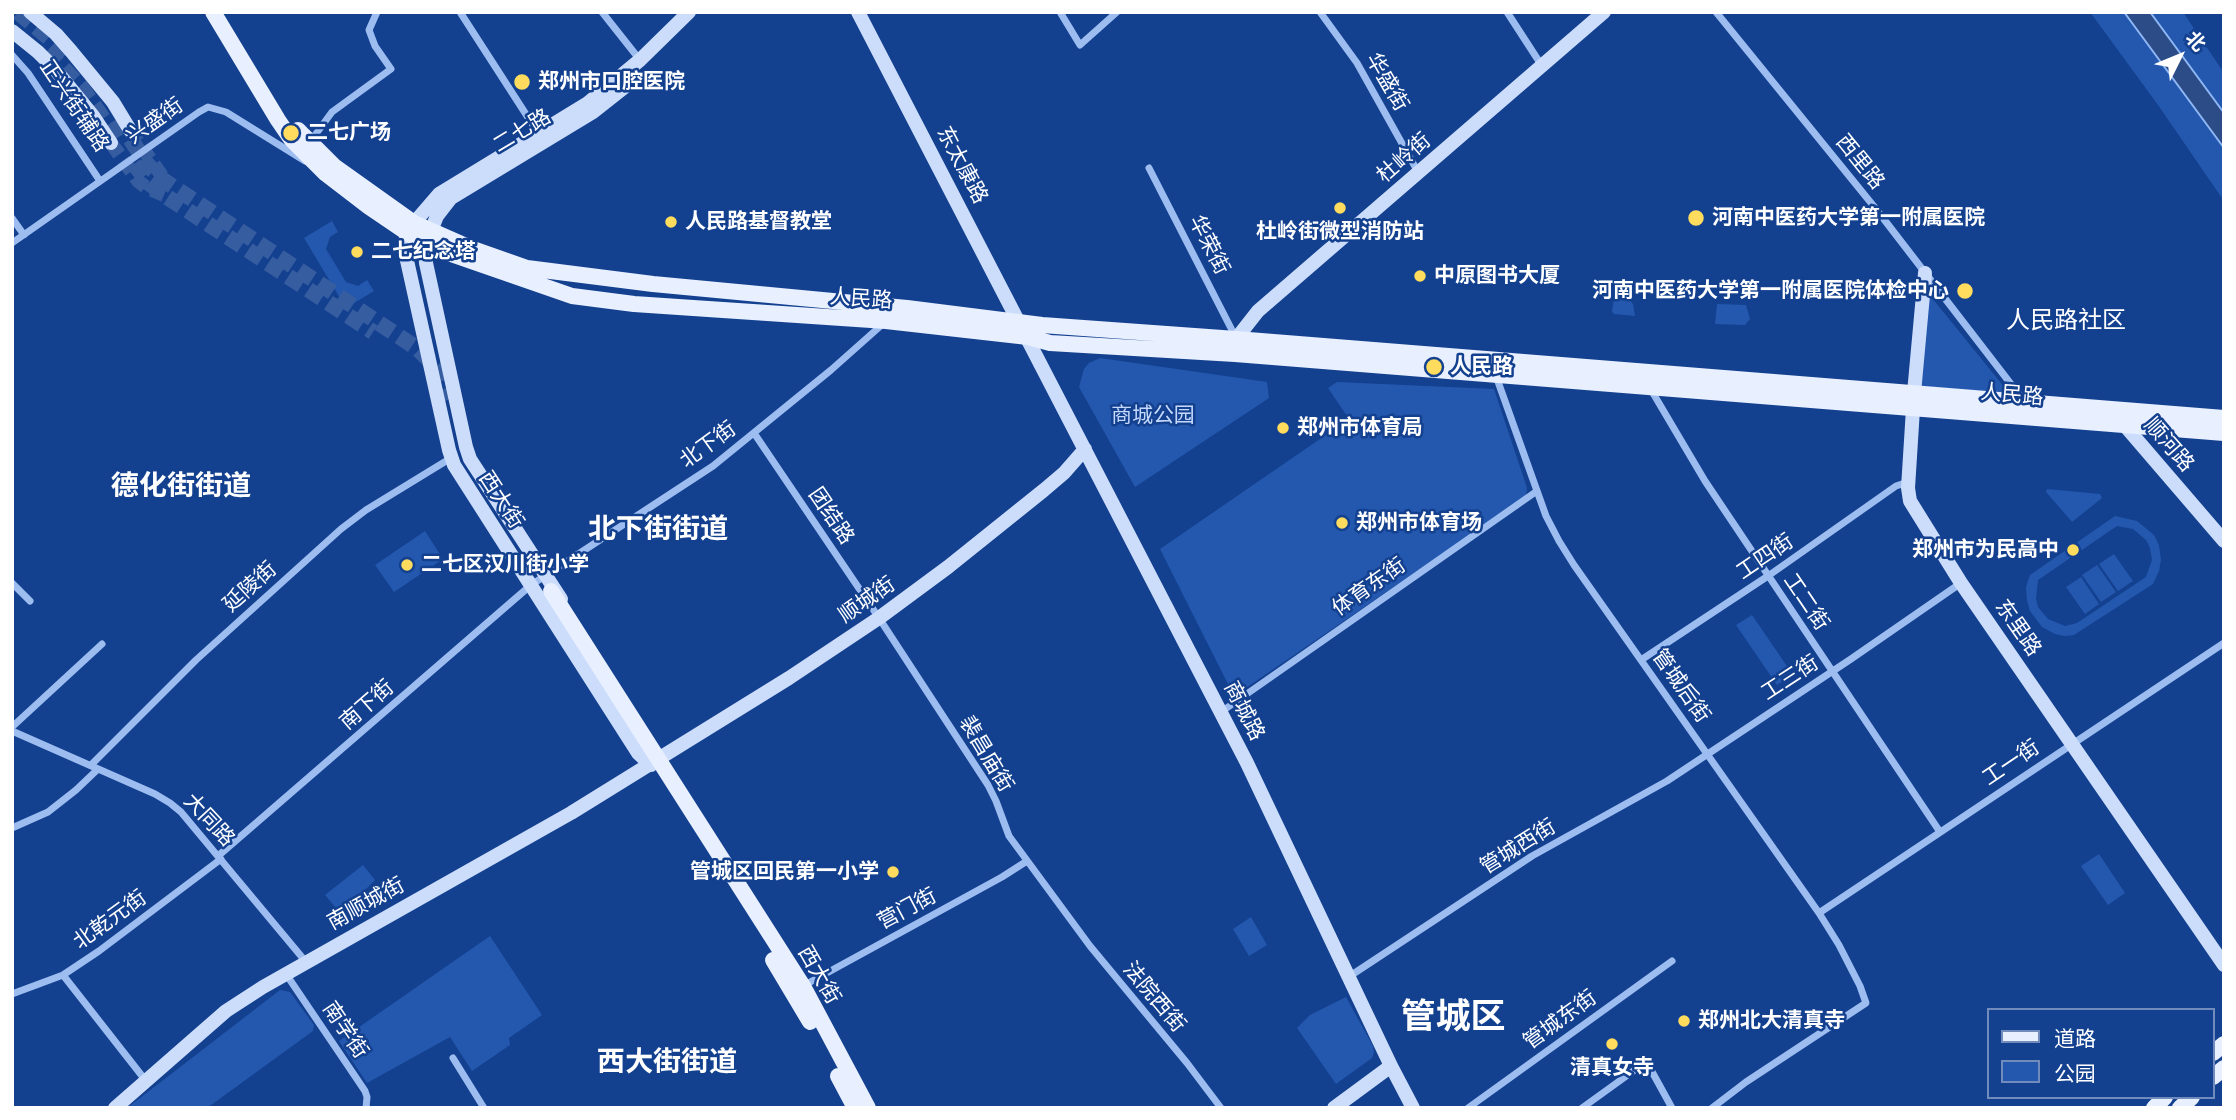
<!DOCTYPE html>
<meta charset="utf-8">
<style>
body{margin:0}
#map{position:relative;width:2236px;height:1120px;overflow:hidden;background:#13408f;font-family:Inter,"Noto Sans SC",sans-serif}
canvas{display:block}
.frame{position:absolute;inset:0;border:14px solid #fff;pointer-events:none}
.legend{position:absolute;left:1987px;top:1008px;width:228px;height:91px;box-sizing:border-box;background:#13408f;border:2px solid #718cbc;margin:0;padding:9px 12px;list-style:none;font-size:21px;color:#fff}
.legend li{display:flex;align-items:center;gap:14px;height:35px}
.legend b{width:35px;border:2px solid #718cbc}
.north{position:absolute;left:2145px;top:21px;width:70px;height:70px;-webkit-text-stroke:5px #13408f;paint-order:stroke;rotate:47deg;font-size:19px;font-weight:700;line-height:28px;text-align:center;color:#fff}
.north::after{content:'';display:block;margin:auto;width:24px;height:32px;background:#fff;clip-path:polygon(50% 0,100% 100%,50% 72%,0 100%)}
</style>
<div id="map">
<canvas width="2236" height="1120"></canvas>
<div class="frame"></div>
<ul class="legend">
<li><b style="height:9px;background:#e8efff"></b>道路</li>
<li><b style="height:19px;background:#2458ae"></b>公园</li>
</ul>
<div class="north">北</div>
</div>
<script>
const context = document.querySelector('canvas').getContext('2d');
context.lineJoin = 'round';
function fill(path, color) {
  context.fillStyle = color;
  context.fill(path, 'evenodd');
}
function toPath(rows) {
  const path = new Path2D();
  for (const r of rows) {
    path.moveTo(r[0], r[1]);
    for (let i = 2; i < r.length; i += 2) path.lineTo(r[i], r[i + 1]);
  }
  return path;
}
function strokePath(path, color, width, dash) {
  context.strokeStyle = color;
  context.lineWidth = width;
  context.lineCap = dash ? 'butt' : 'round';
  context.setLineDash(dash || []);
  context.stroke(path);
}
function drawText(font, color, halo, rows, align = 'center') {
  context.font = font + ' Inter,"Noto Sans SC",sans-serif';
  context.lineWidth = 5;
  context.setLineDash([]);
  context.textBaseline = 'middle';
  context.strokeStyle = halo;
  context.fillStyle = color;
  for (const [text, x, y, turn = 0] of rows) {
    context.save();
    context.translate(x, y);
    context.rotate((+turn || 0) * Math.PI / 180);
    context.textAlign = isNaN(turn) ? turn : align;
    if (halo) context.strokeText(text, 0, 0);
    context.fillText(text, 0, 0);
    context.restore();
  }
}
fill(toPath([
 [2090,12,2183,12,2224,73,2224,201,2158,105],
 [332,221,338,232,330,237,326,249,346,282,358,286,367,280,374,291,346,308,304,238],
 [1928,293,2009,393,1920,386],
 [1614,297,1629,299,1633,304,1635,316,1614,314,1612,312],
 [1717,304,1746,305,1750,319,1745,325,1715,324],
 [1100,358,1267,382,1269,398,1135,487,1079,387,1084,369,1089,363],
 [1337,382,1494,389,1527,488,1526,495,1524,498,1234,696,1160,549,1349,419,1328,388],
 [2047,489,2100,494,2102,498,2072,522,2046,492],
 [2115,516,2137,521,2154,535,2159,545,2161,560,2159,571,2153,584,2074,635,2065,636,2055,634,2042,627,2030,611,2027,600,2026,587,2030,575],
 [2117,526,2133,529,2146,540,2150,548,2152,560,2146,577,2077,623,2065,626,2048,619,2038,607,2036,599,2038,580],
 [425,531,443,559,394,592,375,565],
 [2114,554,2133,581,2118,591,2099,564],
 [2097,565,2116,592,2101,602,2082,575],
 [2081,577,2099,604,2085,614,2066,587],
 [1752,615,1793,675,1777,685,1736,625],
 [2099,854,2125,893,2108,905,2081,866],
 [363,865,375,880,341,914,325,895],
 [1251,917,1267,945,1249,956,1233,929],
 [490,936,542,1015,509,1038,510,1045,472,1071,450,1037,367,1083,339,1041],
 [280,990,290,992,314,1025,313,1031,207,1108,127,1108],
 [1346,997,1373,1046,1374,1053,1372,1058,1336,1084,1297,1028,1310,1015]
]), '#2458ae');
const water = toPath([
 [2124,12,2150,12,2224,113,2224,148,2124,12]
]);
fill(water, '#2b4c87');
strokePath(water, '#8fb7f5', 2);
strokePath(toPath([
 [130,130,167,183],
 [111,143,138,181,147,188,164,195]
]), '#365da0', 14, [14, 7]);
strokePath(toPath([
 [18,12,49,38,69,58],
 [47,51,81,87,118,140],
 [117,119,147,164,160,178,418,349,440,371,452,398],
 [134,164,149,183,164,195,373,332]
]), '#365da0', 16, [16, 8]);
strokePath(toPath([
 [460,12,538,133],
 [602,12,640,60],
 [1060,12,1080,45,1117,12],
 [1320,12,1357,63,1418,172],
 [1507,12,1542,66],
 [1716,12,1876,209,2024,401],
 [12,55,28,73,100,181],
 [310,142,332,112,391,69,375,46,369,30,377,12],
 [1149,168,1236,338],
 [12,218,24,235],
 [12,243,199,112,208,107,226,112,305,161],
 [1496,376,1546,516,1559,541,1574,565,1819,913,1839,945,1860,986,1866,1003,1746,1082,1712,1108],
 [1650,388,1705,481,1940,832],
 [754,433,879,618,988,785,996,801,1009,836,1090,946,1187,1063,1221,1108],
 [12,583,30,601],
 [1641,660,1768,576,1896,486,1908,482],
 [1221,712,1537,491],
 [12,727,102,644],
 [12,731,155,794,170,803,181,812,306,962],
 [91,765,196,660,341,529,366,510,451,458],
 [12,828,48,812,76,790,98,769],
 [218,856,531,585,713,466,831,370,885,322],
 [1819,913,2224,643],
 [286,974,365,1091,367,1097,366,1108],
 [63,975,146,1081],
 [1350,976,1532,856,1667,781,1851,659,1961,583],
 [803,986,1002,877,1027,861],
 [12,994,63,975,99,951,221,859],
 [453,1058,484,1108],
 [1468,1108,1672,961],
 [1582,1108,1643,1064,1650,1068,1672,1108]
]), '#9dbdf1', 7);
strokePath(toPath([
 [30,12,56,34,71,51,113,102,130,130],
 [858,12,1247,763,1391,1066,1413,1108],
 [12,31,38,52,54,68,93,116,111,143],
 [1925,273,1914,393,1908,488,1910,501,1961,583,2224,965],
 [1236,339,1258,311,1604,12],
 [2120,420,2224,541],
 [561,599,470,459,466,447,426,263,425,245,437,216,451,198,593,112,631,82],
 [651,765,638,753,454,465,449,450,406,256,406,239,414,223,439,194,588,103,640,60,689,12],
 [115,1108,226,1011,263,987,571,813,789,678,879,618,948,567,1044,490,1064,473,1085,449],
 [1334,1108,1391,1066]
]), '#ccddfc', 14);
strokePath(toPath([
 [213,12,278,120,291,139,326,174,369,207,425,245,572,296,634,304,886,321,1028,337,1050,343,1235,354,2224,433],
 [298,130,334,166,414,223,473,249,527,268,653,284,907,308,1042,325,1236,339,2224,418],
 [551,591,803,986,868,1108],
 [773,960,810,1022],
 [2213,1053,2224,1044],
 [838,1076,855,1108],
 [2213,1077,2224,1068],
 [2154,1108,2165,1097],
 [2180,1108,2192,1097]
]), '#e8efff', 16);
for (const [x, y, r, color] of [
 [522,82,9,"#ffdc5e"],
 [291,133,9,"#ffdc5e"],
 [1340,208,7,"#ffdc5e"],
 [1696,218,9,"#ffdc5e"],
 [671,222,7,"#ffdc5e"],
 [357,252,7,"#ffdc5e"],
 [1420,276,7,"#ffdc5e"],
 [1965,291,9,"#ffdc5e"],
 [1434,367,9,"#ffdc5e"],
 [1283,428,7,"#ffdc5e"],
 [1342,523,7,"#ffdc5e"],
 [2073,550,7,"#ffdc5e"],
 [407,565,7,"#ffdc5e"],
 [893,872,7,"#ffdc5e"],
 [1684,1021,7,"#ffdc5e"],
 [1612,1044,7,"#ffdc5e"]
]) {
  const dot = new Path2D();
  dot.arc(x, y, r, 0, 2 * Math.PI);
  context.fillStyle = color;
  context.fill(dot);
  strokePath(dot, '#13408f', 2.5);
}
drawText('bold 21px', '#fff', '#13408f', [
 ["郑州市口腔医院",538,82],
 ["二七广场",307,133],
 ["河南中医药大学第一附属医院",1712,218],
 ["人民路基督教堂",685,222],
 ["杜岭街微型消防站",1340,232,"center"],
 ["二七纪念塔",371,252],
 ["中原图书大厦",1434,276],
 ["河南中医药大学第一附属医院体检中心",1949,291,"right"],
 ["人民路",1450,367],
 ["郑州市体育局",1297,428],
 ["郑州市体育场",1356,523],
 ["郑州市为民高中",2059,550,"right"],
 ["二七区汉川街小学",421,565],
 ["管城区回民第一小学",879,872,"right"],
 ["郑州北大清真寺",1698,1021],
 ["清真女寺",1612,1068,"center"]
], 'left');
drawText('21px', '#fff', '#13408f', [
 ["华盛街",1387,82,60],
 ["正兴街辅路",74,106,56],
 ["兴盛街",155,121,-35],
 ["二七路",522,131,-31],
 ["杜岭街",1404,158,-41],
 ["西里路",1860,162,51],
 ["东太康路",962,165,62],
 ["华荣街",1209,245,63],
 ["人民路",861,299,4],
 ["人民路",2012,395,5],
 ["北下街",708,445,-36],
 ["顺河路",2169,445,49],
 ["西大街",501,500,57],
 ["团结路",831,516,56],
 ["工四街",1765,557,-34],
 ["延陵街",250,587,-42],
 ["体育东街",1369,587,-35],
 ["顺城街",867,600,-35],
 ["工二街",1806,602,56],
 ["东里路",2018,628,55],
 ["工三街",1790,678,-33],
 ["管城后街",1681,686,55],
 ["南下街",367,705,-41],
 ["商城路",1244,711,63],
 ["裴昌庙街",986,754,59],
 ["工一街",2011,763,-34],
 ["大同路",209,820,47],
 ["管城西街",1518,847,-32],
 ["南顺城街",366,904,-29],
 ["营门街",907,909,-28],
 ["北乾元街",110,920,-36],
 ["西大街",819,975,60],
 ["法院西街",1154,997,50],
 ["管城东街",1560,1020,-36],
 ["南学街",345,1030,56]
]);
drawText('21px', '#c4d9fc', '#13408f', [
 ["商城公园",1153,416]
]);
drawText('24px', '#fff', '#13408f', [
 ["人民路社区",2066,321]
]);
drawText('bold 28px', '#fff', '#13408f', [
 ["德化街街道",181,487],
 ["北下街街道",658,530],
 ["西大街街道",667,1063]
]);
drawText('bold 35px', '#fff', '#13408f', [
 ["管城区",1453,1017]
]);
</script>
